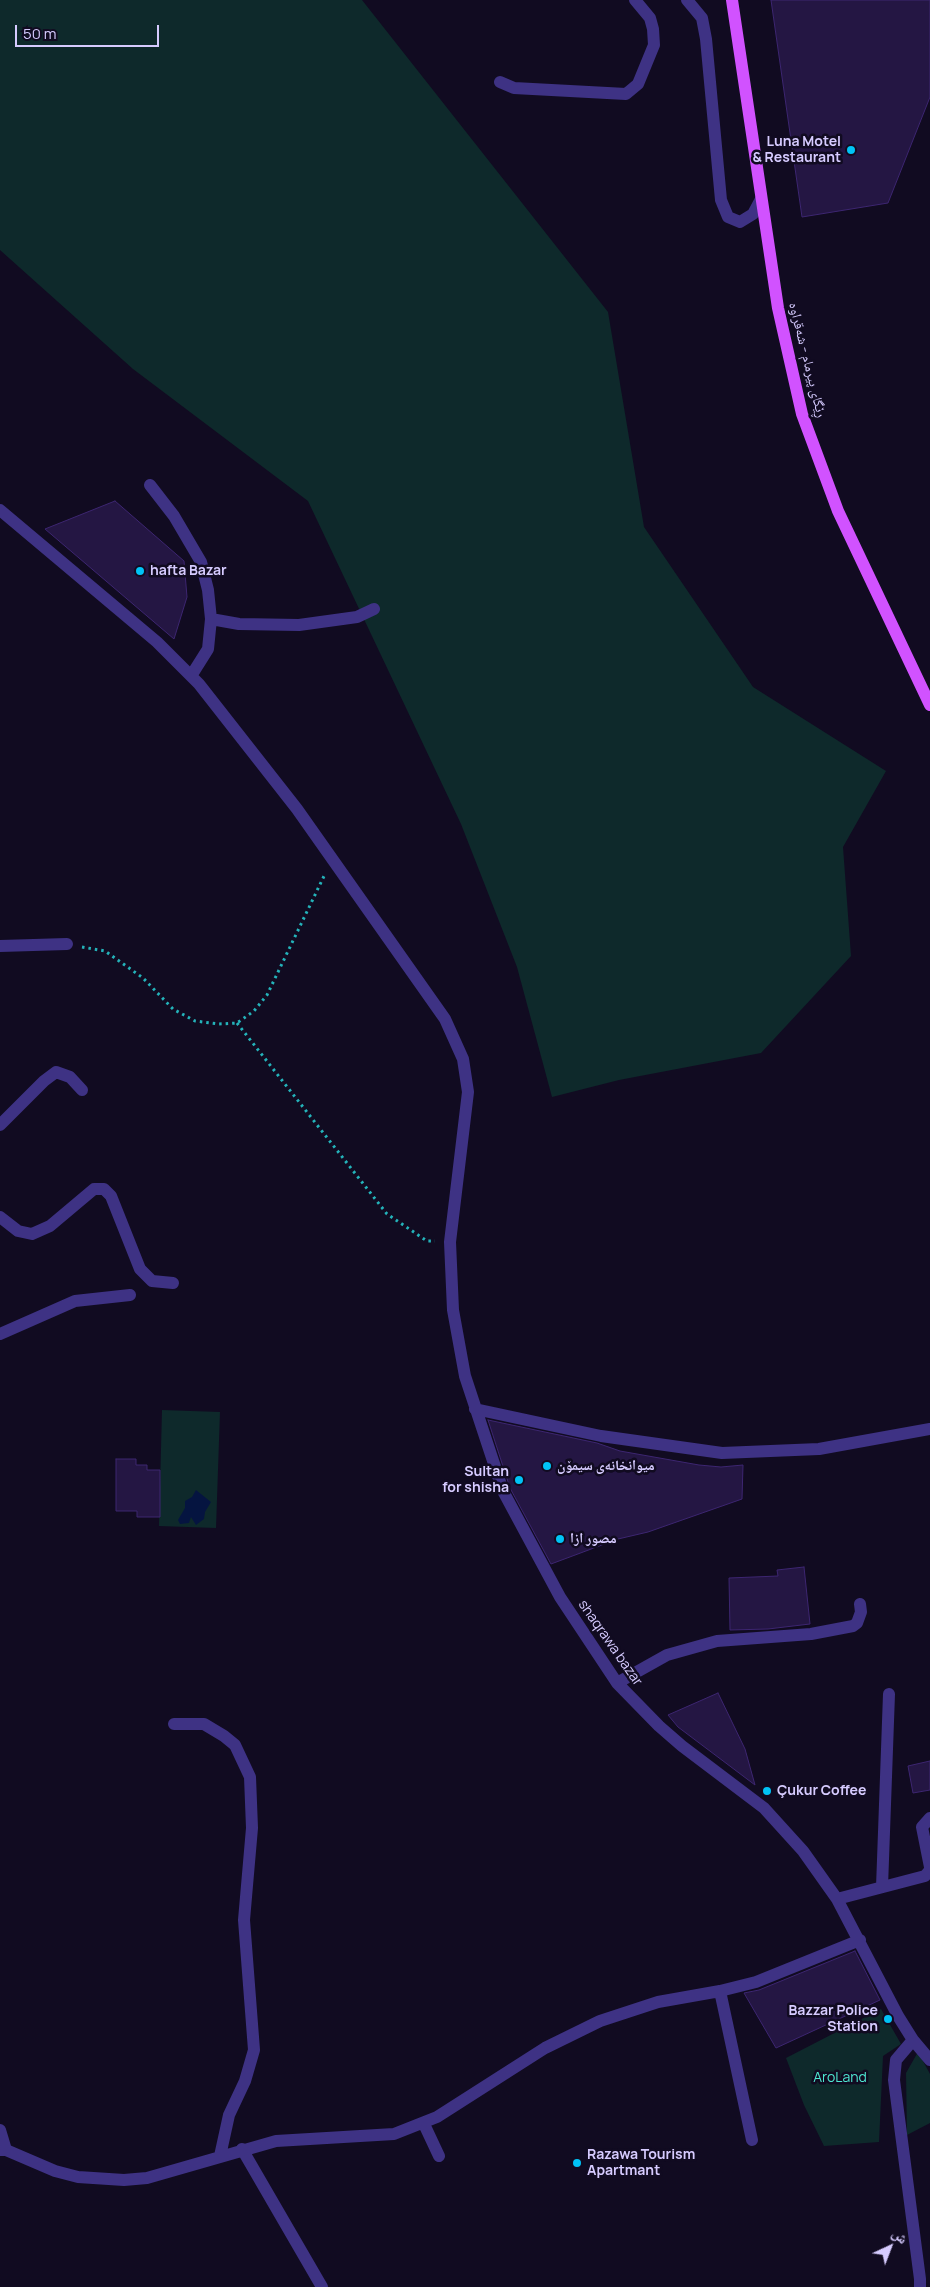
<!DOCTYPE html>
<meta charset="utf-8">
<style>
body{margin:0}
#map{position:relative;width:930px;height:2287px;overflow:hidden;background:#110b21;font-family:Manrope,"Noto Naskh Arabic",sans-serif}
canvas{display:block}
.north{position:absolute;left:865px;top:2222px;width:50px;height:50px;-webkit-text-stroke:4px #110b21;paint-order:stroke;rotate:43deg;font-size:14px;font-weight:700;line-height:20px;text-align:center;color:#d6cbff}
.north::after{content:'';display:block;margin:auto;width:18px;height:22px;background:#d6cbff;clip-path:polygon(50% 0,100% 100%,50% 72%,0 100%)}
.scale{position:absolute;left:15px;top:25px;width:144px;height:22px;box-sizing:border-box;border:2px solid #d6cbff;border-top:0;padding-left:6px;font-size:15px;line-height:18px;white-space:nowrap;color:#d6cbff;-webkit-text-stroke:4px #110b21;paint-order:stroke}
</style>
<div id="map">
<canvas width="930" height="2287"></canvas>
<div class="north">ش</div>
<div class="scale">50 m</div>
</div>
<script>
const context = document.querySelector('canvas').getContext('2d');
context.lineJoin = 'round';
function fill(path, color) {
  context.fillStyle = color;
  context.fill(path, 'evenodd');
}
function toPath(rows) {
  const path = new Path2D();
  for (const r of rows) {
    path.moveTo(r[0], r[1]);
    for (let i = 2; i < r.length; i += 2) path.lineTo(r[i], r[i + 1]);
  }
  return path;
}
function strokePath(path, color, width, dash) {
  context.strokeStyle = color;
  context.lineWidth = width;
  context.lineCap = dash ? 'butt' : 'round';
  context.setLineDash(dash || []);
  context.stroke(path);
}
function drawText(font, color, halo, rows, align = 'center') {
  context.font = font + ' Manrope,"Noto Naskh Arabic",sans-serif';
  context.lineWidth = 5;
  context.setLineDash([]);
  context.textBaseline = 'middle';
  context.strokeStyle = halo;
  context.fillStyle = color;
  for (const [text, x, y, turn = 0] of rows) {
    context.save();
    context.translate(x, y);
    context.rotate((+turn || 0) * Math.PI / 180);
    context.textAlign = isNaN(turn) ? turn : align;
    if (halo) context.strokeText(text, 0, 0);
    context.fillText(text, 0, 0);
    context.restore();
  }
}
fill(toPath([
 [0,0,362,0,608,312,644,527,753,687,886,771,843,847,851,956,761,1053,619,1080,552,1097,517,967,461,824,308,501,133,369,0,250],
 [162,1410,220,1412,216,1528,159,1526],
 [881,2009,901,2044,883,2056,879,2142,824,2146,804,2105,786,2058],
 [918,2052,930,2074,930,2123,907,2135,906,2073]
]), '#0e292b');
fill(toPath([
 [196,1490,211,1502,205,1512,204,1519,196,1525,191,1517,189,1523,180,1524,178,1520,185,1508,185,1501,192,1497]
]), '#051440');
const building = toPath([
 [771,0,930,0,930,97,888,203,802,217,771,0],
 [115,501,184,561,187,597,174,639,45,529,115,501],
 [488,1420,597,1443,620,1451,699,1465,721,1467,743,1465,742,1499,648,1532,618,1539,551,1564,510,1488,488,1420],
 [116,1459,136,1459,136,1465,147,1465,147,1470,160,1470,160,1517,137,1517,137,1511,116,1511,116,1459],
 [804,1567,810,1624,768,1629,730,1630,729,1578,778,1576,777,1570,804,1567],
 [718,1693,745,1749,755,1785,678,1727,668,1715,718,1693],
 [930,1761,930,1790,913,1793,908,1766,930,1761],
 [855,1951,880,2000,776,2048,744,1993,759,1990,855,1951]
]);
fill(building, '#241643');
strokePath(building, '#3d2671', 1);
strokePath(toPath([
 [82,947,105,951,143,978,173,1009,195,1021,219,1024,237,1023,254,1011,267,995,325,874],
 [237,1023,387,1214,427,1241,435,1241]
]), '#24b3ba', 3, [2.5, 4]);
strokePath(toPath([
 [687,0,702,18,706,39,721,200,728,217,740,222,753,214,761,199],
 [500,82,514,88,626,94,638,84,654,45,653,29,650,18,635,0],
 [150,485,174,516,201,562,208,590,211,619,208,649,191,676],
 [0,510,157,642,199,684,297,809,445,1019,463,1059,468,1092,450,1242,453,1310,465,1376,503,1491,560,1597,617,1683,659,1726,682,1746,764,1808,803,1851,837,1899,898,2016,913,2040,930,2060],
 [211,619,239,624,299,625,357,617,374,609],
 [0,946,67,944],
 [0,1125,44,1081,56,1072,70,1077,82,1090],
 [0,1217,18,1231,32,1234,50,1226,94,1189,104,1189,111,1196,140,1269,152,1281,173,1283],
 [0,1334,75,1301,130,1295],
 [475,1409,601,1436,722,1453,819,1449,930,1429],
 [617,1683,667,1655,717,1641,811,1634,853,1626,857,1623,861,1612,860,1604],
 [174,1724,204,1724,224,1736,235,1745,250,1777,252,1828,244,1920,254,2050,245,2081,229,2115,220,2156],
 [930,1818,922,1827,930,1867],
 [882,1887,889,1694],
 [837,1899,925,1876,930,1870],
 [720,1991,752,2140],
 [913,2040,896,2060,894,2080,920,2279,920,2287],
 [424,2124,439,2156],
 [0,2130,6,2150],
 [242,2149,322,2287],
 [0,2150,6,2150,55,2171,78,2177,124,2180,147,2178,276,2141,394,2134,437,2117,545,2048,600,2021,658,2002,720,1991,756,1982,860,1940]
]), '#3e3284', 12);
strokePath(toPath([
 [732,0,778,308,802,414,838,511,930,705]
]), '#d152ff', 12);
for (const [x, y, r, color] of [
 [851,150,5,"#00c3f6"],
 [140,571,5,"#00c3f6"],
 [547,1466,5,"#00c3f6"],
 [519,1480,5,"#00c3f6"],
 [560,1539,5,"#00c3f6"],
 [767,1791,5,"#00c3f6"],
 [888,2019,5,"#00c3f6"],
 [577,2163,5,"#00c3f6"]
]) {
  const dot = new Path2D();
  dot.arc(x, y, r, 0, 2 * Math.PI);
  context.fillStyle = color;
  context.fill(dot);
  strokePath(dot, '#110b21', 2);
}
drawText('bold 14px', '#d6cbff', '#110b21', [
 ["Luna Motel",841,142,"right"],
 ["& Restaurant",841,158,"right"],
 ["hafta Bazar",150,571],
 ["میوانخانەی سیمۆن",557,1466],
 ["Sultan",509,1472,"right"],
 ["for shisha",509,1488,"right"],
 ["مصور ازا",570,1539],
 ["Çukur Coffee",777,1791],
 ["Bazzar Police",878,2011,"right"],
 ["Station",878,2027,"right"],
 ["Razawa Tourism",587,2155],
 ["Apartmant",587,2171]
], 'left');
drawText('14px', '#d6cbff', '#110b21', [
 ["ڕێگای پیرمام - شەقراوە",807,360,76],
 ["shaqrawa bazar",610,1643,55]
]);
drawText('14px', '#4ee8d2', '#110b21', [
 ["AroLand",840,2078]
]);
</script>
